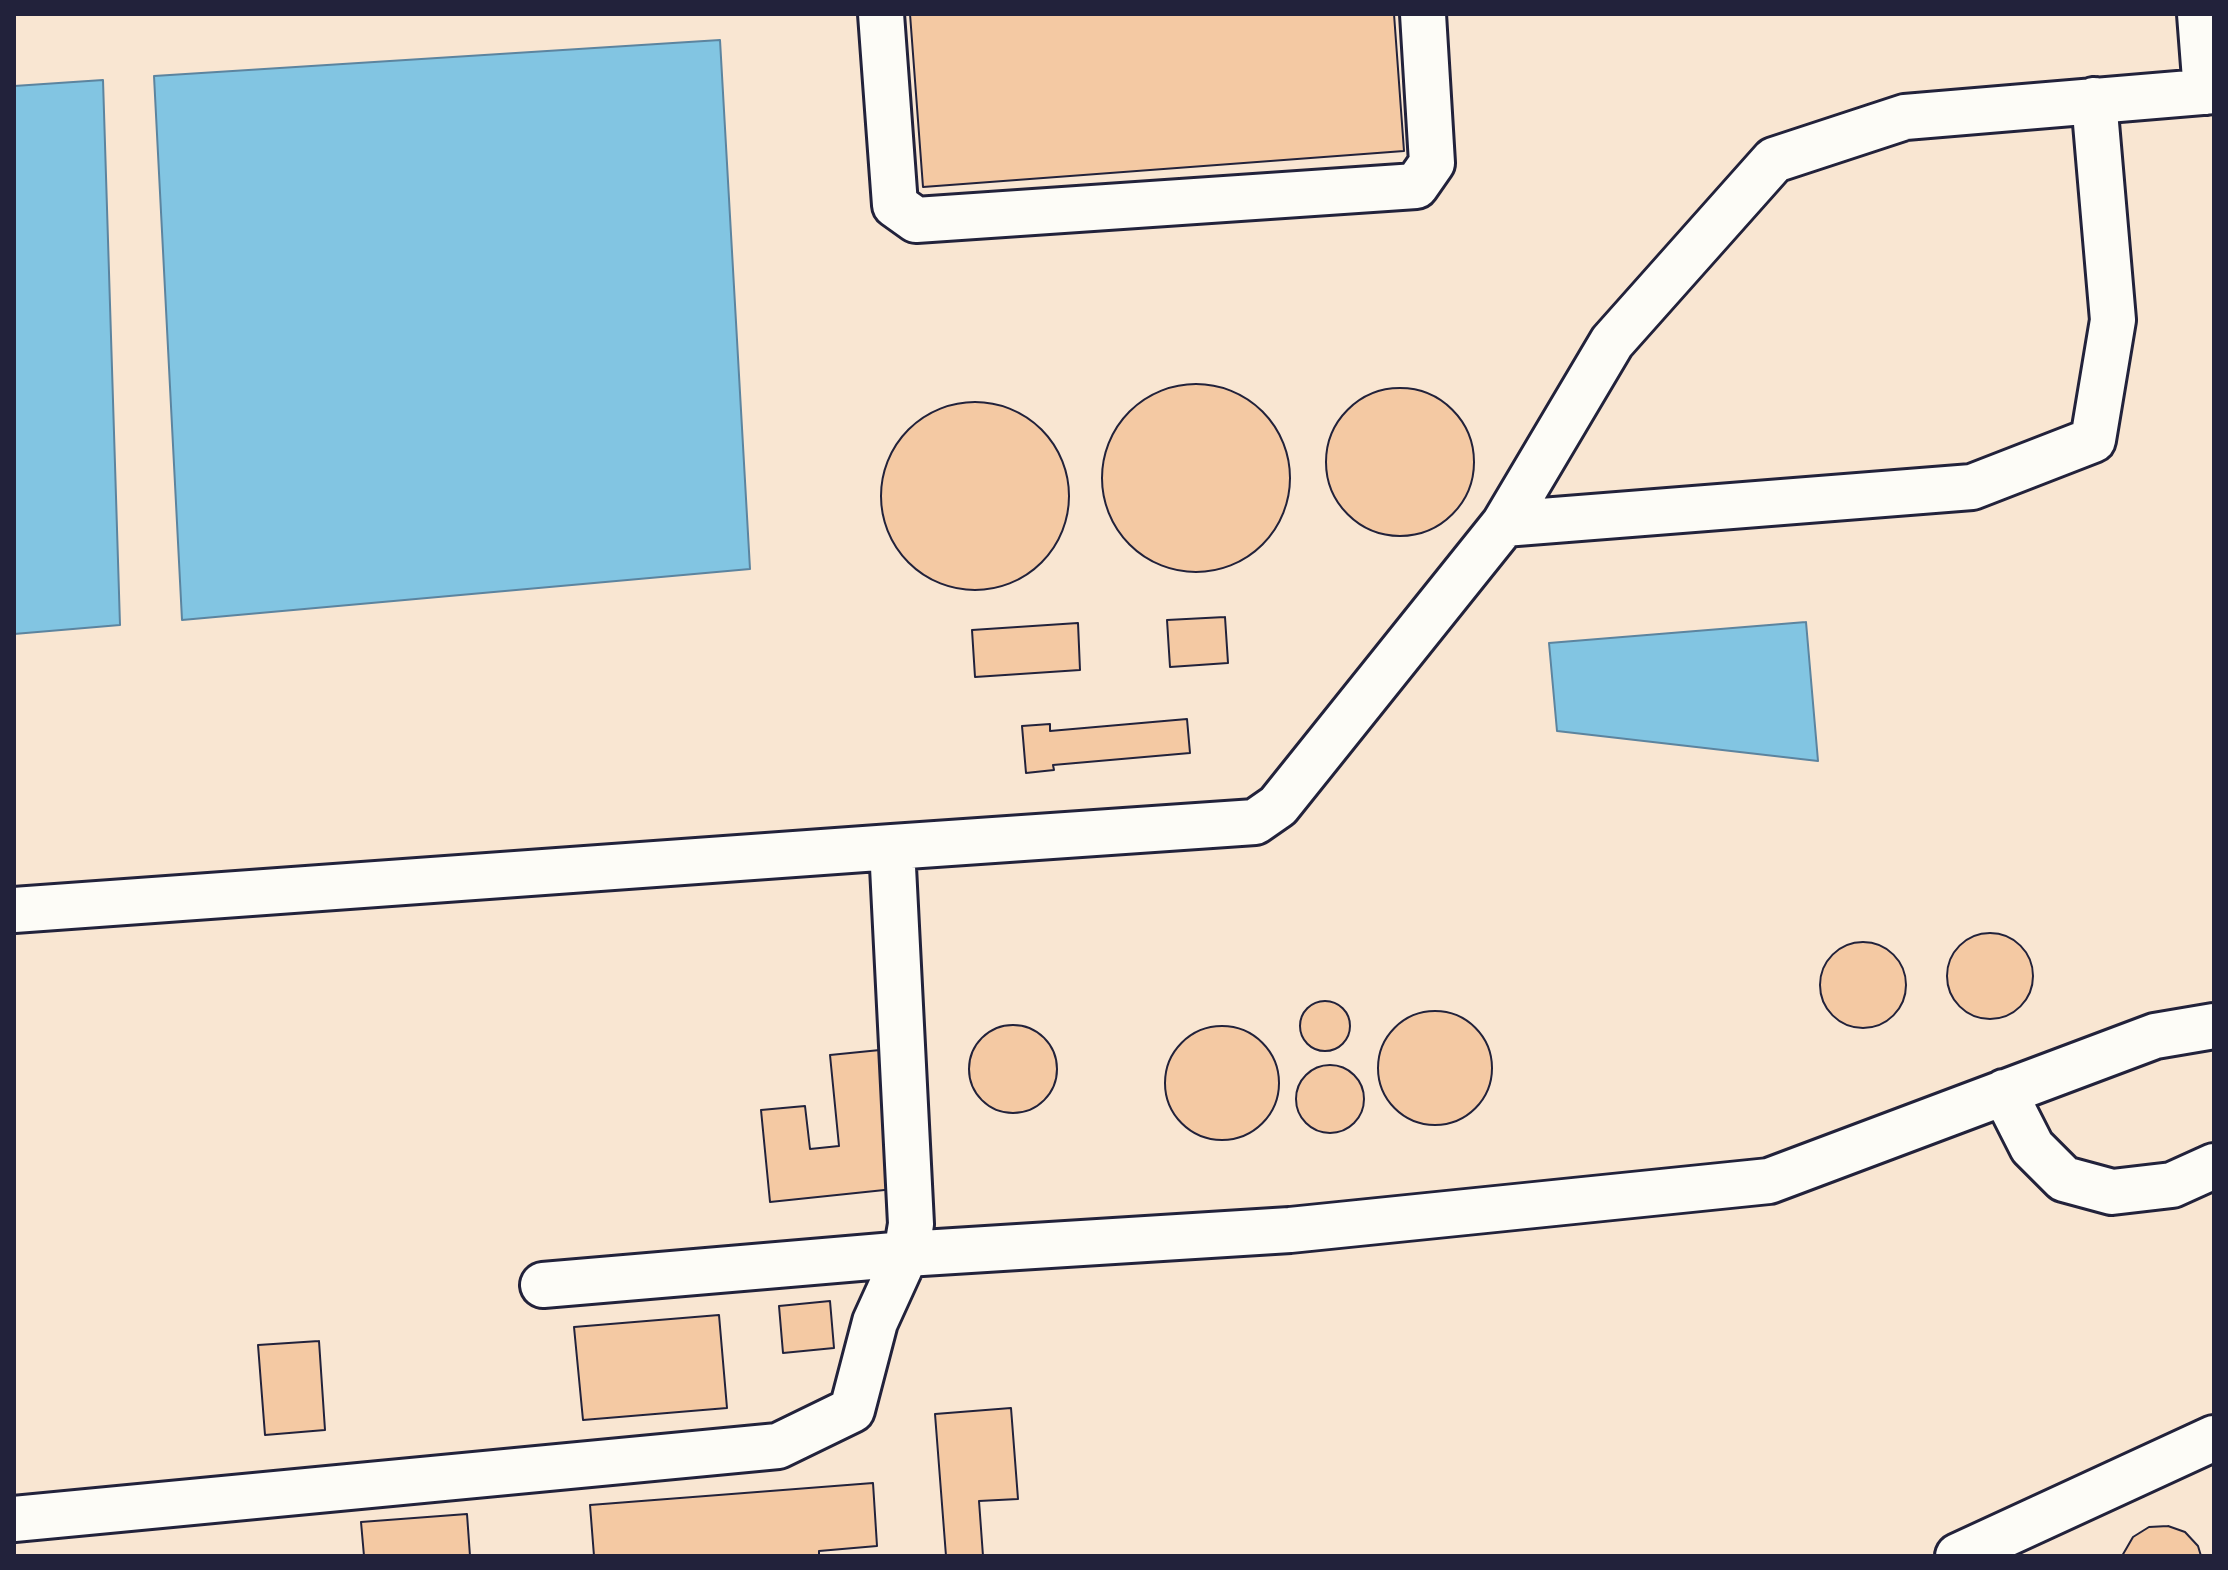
<!DOCTYPE html>
<style>
body{margin:0}
#map{position:relative;width:2228px;height:1570px;overflow:hidden;background:#fbf2e6;font-family:"Indie Flower",sans-serif}
canvas{display:block}
.frame{position:absolute;inset:0;border:16px solid #22223b;pointer-events:none}
</style>
<div id="map">
<canvas width="2228" height="1570"></canvas>
<div class="frame"></div>
</div>
<script>
const context = document.querySelector('canvas').getContext('2d');
context.lineJoin = 'round';
function fill(path, color) {
  context.fillStyle = color;
  context.fill(path, 'evenodd');
}
function toPath(rows) {
  const path = new Path2D();
  for (const r of rows) {
    if (r.length === 3) {
      path.moveTo(r[0] + r[2], r[1]);
      path.arc(r[0], r[1], r[2], 0, 2 * Math.PI);
      continue;
    }
    path.moveTo(r[0], r[1]);
    for (let i = 2; i < r.length; i += 2) path.lineTo(r[i], r[i + 1]);
  }
  return path;
}
function strokePath(path, color, width, dash) {
  context.strokeStyle = color;
  context.lineWidth = width;
  context.lineCap = dash ? 'butt' : 'round';
  context.setLineDash(dash || []);
  context.stroke(path);
}
fill(toPath([
 [14,14,2214,14,2214,1556,14,1556]
]), '#f9e6d2');
const water = toPath([
 [720,40,750,569,182,620,154,76,720,40],
 [103,80,120,625,14,634,14,86,103,80],
 [1806,622,1818,761,1557,731,1549,643,1806,622]
]);
fill(water, '#82c5e2');
strokePath(water, '#5c849f', 2);
const building = toPath([
 [910,14,1394,14,1404,151,923,187,910,14],
 [1196,478,94],
 [1400,462,74],
 [975,496,94],
 [1225,617,1228,663,1170,667,1167,620,1225,617],
 [1078,623,1080,670,975,677,972,630,1078,623],
 [1187,719,1190,753,1053,765,1054,770,1026,773,1022,726,1050,724,1050,731,1187,719],
 [1990,976,43],
 [1863,985,43],
 [1325,1026,25],
 [1435,1068,57],
 [1013,1069,44],
 [1222,1083,57],
 [880,1050,894,1189,770,1202,761,1110,805,1106,810,1149,839,1146,830,1055,880,1050],
 [1330,1099,34],
 [830,1301,834,1348,783,1353,779,1306,830,1301],
 [719,1315,727,1408,583,1420,574,1327,719,1315],
 [319,1341,325,1430,265,1435,258,1345,319,1341],
 [1011,1408,1018,1499,979,1501,983,1556,946,1556,935,1414,1011,1408],
 [873,1483,877,1546,819,1551,819,1556,594,1556,590,1505,873,1483],
 [467,1514,470,1556,364,1556,361,1522,467,1514],
 [2168,1526,2185,1532,2198,1546,2201,1556,2122,1556,2133,1537,2149,1527,2168,1526]
]);
fill(building, '#f4c9a3');
strokePath(building, '#22223b', 2);
const minor = toPath([
 [881,14,895,205,916,220,1416,186,1432,163,1423,14],
 [2200,14,2206,92],
 [1504,524,1612,342,1774,160,1905,117,2214,91],
 [14,910,892,847],
 [2004,1092,2032,1147,2064,1179,2112,1192,2172,1185,2214,1166],
 [543,1285,906,1254,911,1224,892,847,1255,822,1278,806,1504,524,1972,487,2093,440,2113,320,2094,100],
 [14,1519,778,1446,852,1410,875,1322,906,1254,1290,1230,1769,1181,2155,1036,2214,1026],
 [1958,1556,2214,1438]
]);
strokePath(minor, '#22223b', 50);
strokePath(minor, '#fdfcf7', 44);
</script>
